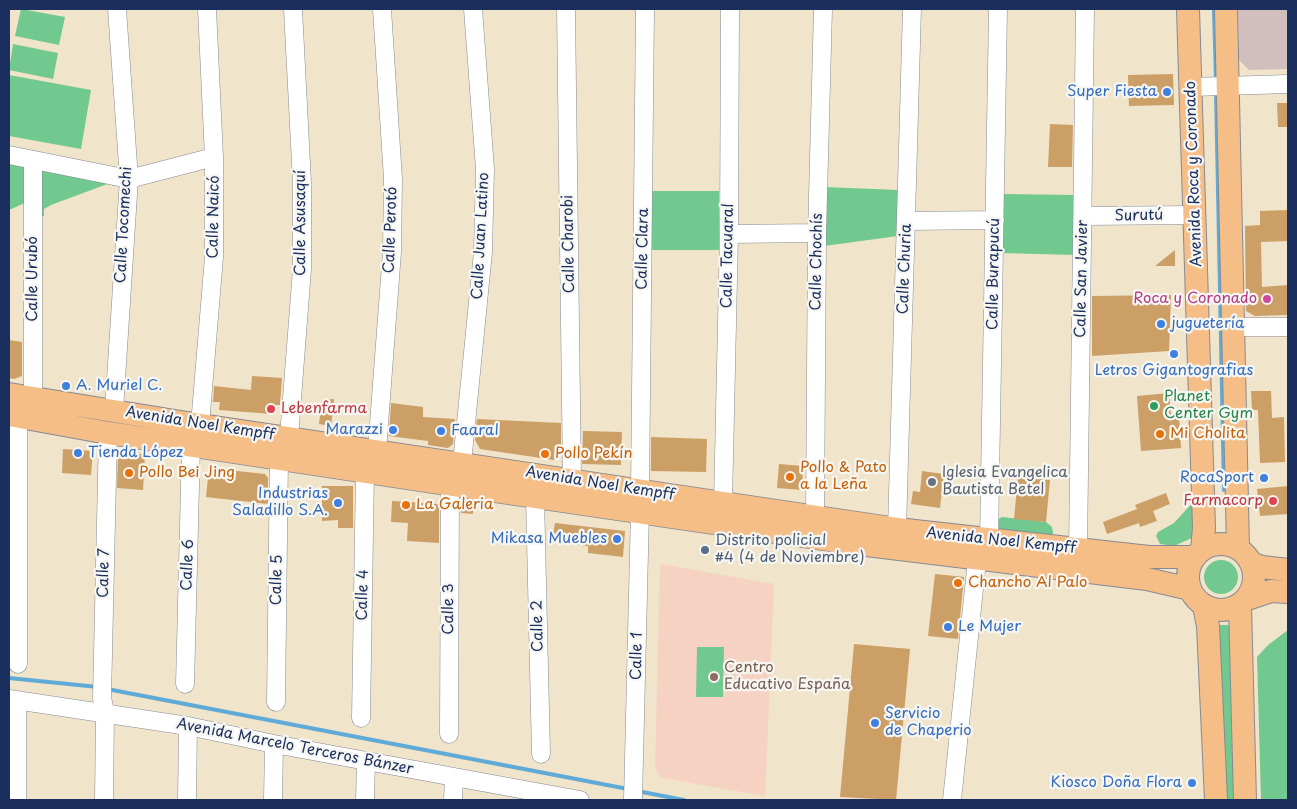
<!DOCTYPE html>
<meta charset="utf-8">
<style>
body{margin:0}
#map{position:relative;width:1297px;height:809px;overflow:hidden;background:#f0e4cb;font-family:"Playpen Sans",sans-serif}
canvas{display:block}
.frame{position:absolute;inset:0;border:10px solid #1b2f5e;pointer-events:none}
</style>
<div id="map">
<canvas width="1297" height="809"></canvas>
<div class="frame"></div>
</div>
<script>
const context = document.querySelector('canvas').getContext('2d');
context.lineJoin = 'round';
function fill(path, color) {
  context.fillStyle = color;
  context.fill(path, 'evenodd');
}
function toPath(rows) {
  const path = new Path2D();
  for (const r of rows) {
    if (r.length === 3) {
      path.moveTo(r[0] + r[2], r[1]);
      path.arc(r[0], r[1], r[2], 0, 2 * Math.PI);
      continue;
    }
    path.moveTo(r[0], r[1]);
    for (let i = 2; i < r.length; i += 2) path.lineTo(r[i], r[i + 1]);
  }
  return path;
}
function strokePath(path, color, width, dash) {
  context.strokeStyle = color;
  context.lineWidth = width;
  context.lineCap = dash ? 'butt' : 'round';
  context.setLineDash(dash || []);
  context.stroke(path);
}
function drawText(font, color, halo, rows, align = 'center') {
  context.font = font + ' "Playpen Sans",sans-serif';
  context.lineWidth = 4.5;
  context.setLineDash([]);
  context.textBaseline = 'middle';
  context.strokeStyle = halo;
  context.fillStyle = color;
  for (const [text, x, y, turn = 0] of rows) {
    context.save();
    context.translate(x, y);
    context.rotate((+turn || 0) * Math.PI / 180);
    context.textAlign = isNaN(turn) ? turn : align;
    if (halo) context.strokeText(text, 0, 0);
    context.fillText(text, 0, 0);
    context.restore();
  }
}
fill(toPath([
 [660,564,774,584,765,796,662,778,655,770]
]), '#f6d2c3');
fill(toPath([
 [1238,9,1288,9,1288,69,1249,70,1239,60]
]), '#d1bfbd');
fill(toPath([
 [21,9,65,17,59,45,15,36],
 [13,44,58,53,53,79,9,70],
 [9,75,91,90,81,149,9,136],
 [9,160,24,166,27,202,9,210],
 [41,169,117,184,113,186,110,183,51,205,44,209,44,216,37,217],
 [824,187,899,190,898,236,824,246],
 [648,191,719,191,719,250,647,250],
 [1001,194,1077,195,1076,255,1000,253],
 [1195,500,1194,537,1174,546,1160,544,1156,536,1158,532,1174,523],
 [1002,517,1046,522,1052,527,1053,533,1051,537,1002,532,997,527,997,520],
 [1221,577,17],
 [1213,625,1231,625,1238,800,1221,800],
 [1288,630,1288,800,1261,800,1257,657,1268,645],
 [697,647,724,647,723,697,696,697]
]), '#71c98f');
strokePath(toPath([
 [1214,9,1216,81],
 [1216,91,1224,490],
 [9,678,98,687],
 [107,689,628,789],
 [637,791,684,800]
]), '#5faad7', 4);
fill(toPath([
 [1173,74,1174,105,1129,106,1128,75],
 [1277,103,1288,103,1288,127,1278,127],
 [1050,124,1073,125,1072,167,1048,167],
 [1288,210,1288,241,1261,242,1262,287,1288,285,1288,315,1255,316,1246,311,1245,226,1260,225,1260,211],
 [1175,250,1175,266,1155,266],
 [1171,295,1169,351,1092,356,1092,296],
 [9,340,22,342,22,376,14,379,9,378],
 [252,376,282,378,280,405,275,405,275,412,272,414,219,410,220,402,213,402,214,386,251,390],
 [1251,391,1271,391,1272,418,1284,417,1285,462,1260,463,1258,410,1252,410],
 [1169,393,1171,417,1179,416,1181,448,1141,451,1137,396],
 [334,399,331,426,319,424,322,400],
 [391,403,423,407,423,417,455,419,453,444,448,448,428,445,428,441,389,436],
 [477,419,561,423,561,453,554,460,480,449,475,440],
 [583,431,622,432,621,465,582,464],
 [651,437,707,439,706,472,651,471],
 [63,449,93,451,91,475,62,473],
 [122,453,145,454,143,490,117,488,118,455],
 [779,464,803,466,802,490,777,488],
 [209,468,265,474,268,478,268,504,206,497],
 [922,471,944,474,940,508,911,504,913,491,920,492],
 [1018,477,1050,480,1046,522,1014,519],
 [322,486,353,486,353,528,338,528,338,520,322,521],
 [1288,486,1288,514,1260,516,1257,489],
 [1166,493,1170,504,1153,511,1157,521,1140,527,1139,523,1107,534,1103,522,1137,509,1135,505],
 [392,501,439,504,439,543,407,541,408,523,391,522],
 [462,503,473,504,473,514,461,513],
 [555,523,625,531,623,557,588,553,588,546,552,541],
 [935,574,964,577,958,639,928,636],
 [854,644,910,649,896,800,840,797]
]), '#cc9f66');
const minor = toPath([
 [566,9,572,480],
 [1191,87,1288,84],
 [9,155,129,179,214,157],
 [33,160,33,399],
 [1083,216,1196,215],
 [906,221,995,220],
 [729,234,817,233],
 [1234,327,1288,327],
 [114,410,129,179,117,9],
 [200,425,214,257,214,157,207,9],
 [289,437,302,269,302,183,293,9],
 [377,450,392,252,393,179,382,9],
 [462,463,483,252,485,169,473,9],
 [640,490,645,9],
 [535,497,541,754],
 [723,502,729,234,730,9],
 [815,516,817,233,823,9],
 [897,529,912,9],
 [989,540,998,9],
 [1078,550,1085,9],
 [18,664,18,416],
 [185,684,191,446],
 [9,699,188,726,274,744,580,800],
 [276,702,279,458],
 [361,718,365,471],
 [449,734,450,484],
 [17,800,17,700],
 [104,800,105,712,102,698,108,433],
 [187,800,188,726],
 [273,800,274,744],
 [365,800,366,761],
 [453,800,454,777],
 [633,800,640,511],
 [952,800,977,560]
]);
const major = toPath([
 [1188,9,1204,528,1202,550],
 [1226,9,1238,548],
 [9,394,181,422,897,529,1149,557,1194,557],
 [9,415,108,433,440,483,850,543,1147,579,1190,589],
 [1221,577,33],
 [1251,563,1262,567,1288,570],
 [1247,599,1271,591,1288,592],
 [1240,605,1245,800],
 [1204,606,1208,626,1216,800]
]);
strokePath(minor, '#868a94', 19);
strokePath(major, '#868a94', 24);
strokePath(minor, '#fff', 18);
strokePath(major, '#f6be87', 22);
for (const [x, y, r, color] of [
 [1167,92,5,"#3f7fe0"],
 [1267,299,5,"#d1479c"],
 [1161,324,5,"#3f7fe0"],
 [1174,354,5,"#3f7fe0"],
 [66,386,5,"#3f7fe0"],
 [1154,406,5,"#2e9e5b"],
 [271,409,5,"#e0444e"],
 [393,430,5,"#3f7fe0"],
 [441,431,5,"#3f7fe0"],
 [1160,434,5,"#e8710a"],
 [78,453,5,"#3f7fe0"],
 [545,454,5,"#e8710a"],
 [129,473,5,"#e8710a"],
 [790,477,5,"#e8710a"],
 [1264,478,5,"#3f7fe0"],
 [932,482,5,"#6b7280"],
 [1273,501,5,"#e0444e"],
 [338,503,5,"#3f7fe0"],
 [406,505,5,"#e8710a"],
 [617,539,5,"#3f7fe0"],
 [705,550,5,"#5c6f8a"],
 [958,583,5,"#e8710a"],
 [948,627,5,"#3f7fe0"],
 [714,677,5,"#8d6e63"],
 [875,723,5,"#3f7fe0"],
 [1192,783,5,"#3f7fe0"]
]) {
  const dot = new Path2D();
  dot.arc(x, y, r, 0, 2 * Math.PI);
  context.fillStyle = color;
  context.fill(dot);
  strokePath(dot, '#f6f6f2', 2);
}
drawText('15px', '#366cbe', '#f6f6f2', [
 ["Super Fiesta",1157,92],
 ["juguetería",1171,324,"left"],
 ["Letros Gigantografias",1174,371,"center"],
 ["A. Muriel C.",76,386,"left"],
 ["Marazzi",383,430],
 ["Faaral",451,431,"left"],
 ["Tienda López",88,453,"left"],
 ["RocaSport",1254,478],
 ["Industrias",328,494],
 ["Saladillo S.A.",328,511],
 ["Mikasa Muebles",607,539],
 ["Le Mujer",958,627,"left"],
 ["Servicio",885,714,"left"],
 ["de Chaperio",885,731,"left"],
 ["Kiosco Doña Flora",1182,783]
], 'right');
drawText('15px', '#1b2f5e', '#f6f6f2', [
 ["Avenida Roca y Coronado",1194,174,-92],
 ["Surutú",1139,216,-1],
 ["Calle Naicó",214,217,-89],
 ["Calle Asusaquí",301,223,-90],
 ["Calle Tocomechi",124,225,-87],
 ["Calle Perotó",391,230,-88],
 ["Calle Juan Latino",481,236,-87],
 ["Calle Charobi",569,244,-91],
 ["Calle Clara",643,249,-89],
 ["Calle Tacuaral",728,256,-89],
 ["Calle Chochís",817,262,-89],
 ["Calle Churia",905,269,-88],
 ["Calle Burapucú",994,274,-89],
 ["Calle Urubó",33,279,-90],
 ["Calle San Javier",1082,279,-89],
 ["Avenida Noel Kempff",200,424,9],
 ["Avenida Noel Kempff",600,484,9],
 ["Avenida Noel Kempff",1001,541,6],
 ["Calle 6",188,565,-88],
 ["Calle 7",104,573,-89],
 ["Calle 5",277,580,-89],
 ["Calle 4",363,595,-89],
 ["Calle 3",449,609,-90],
 ["Calle 2",538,626,-91],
 ["Calle 1",637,656,-89],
 ["Avenida Marcelo Terceros Bánzer",295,747,11]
]);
drawText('15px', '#b23c85', '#f6f6f2', [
 ["Roca y Coronado",1257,299]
], 'right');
drawText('15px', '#27864d', '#f6f6f2', [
 ["Planet",1164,397],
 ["Center Gym",1164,414]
], 'left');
drawText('15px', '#be3a42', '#f6f6f2', [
 ["Lebenfarma",281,409],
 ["Farmacorp",1263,501,"right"]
], 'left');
drawText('15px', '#c56008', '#f6f6f2', [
 ["Mi Cholita",1170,434],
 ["Pollo Pekín",555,454],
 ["Pollo & Pato",800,468],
 ["a la Leña",800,485],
 ["Pollo Bei Jing",139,473],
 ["La Galeria",416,505],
 ["Chancho Al Palo",968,583]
], 'left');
drawText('15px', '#5b616d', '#f6f6f2', [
 ["Iglesia Evangelica",942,473],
 ["Bautista Betel",942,490]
], 'left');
drawText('15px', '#4e5e75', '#f6f6f2', [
 ["Distrito policial",715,541],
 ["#4 (4 de Noviembre)",715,558]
], 'left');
drawText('15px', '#785e54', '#f6f6f2', [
 ["Centro",724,668],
 ["Educativo España",724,685]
], 'left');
</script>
